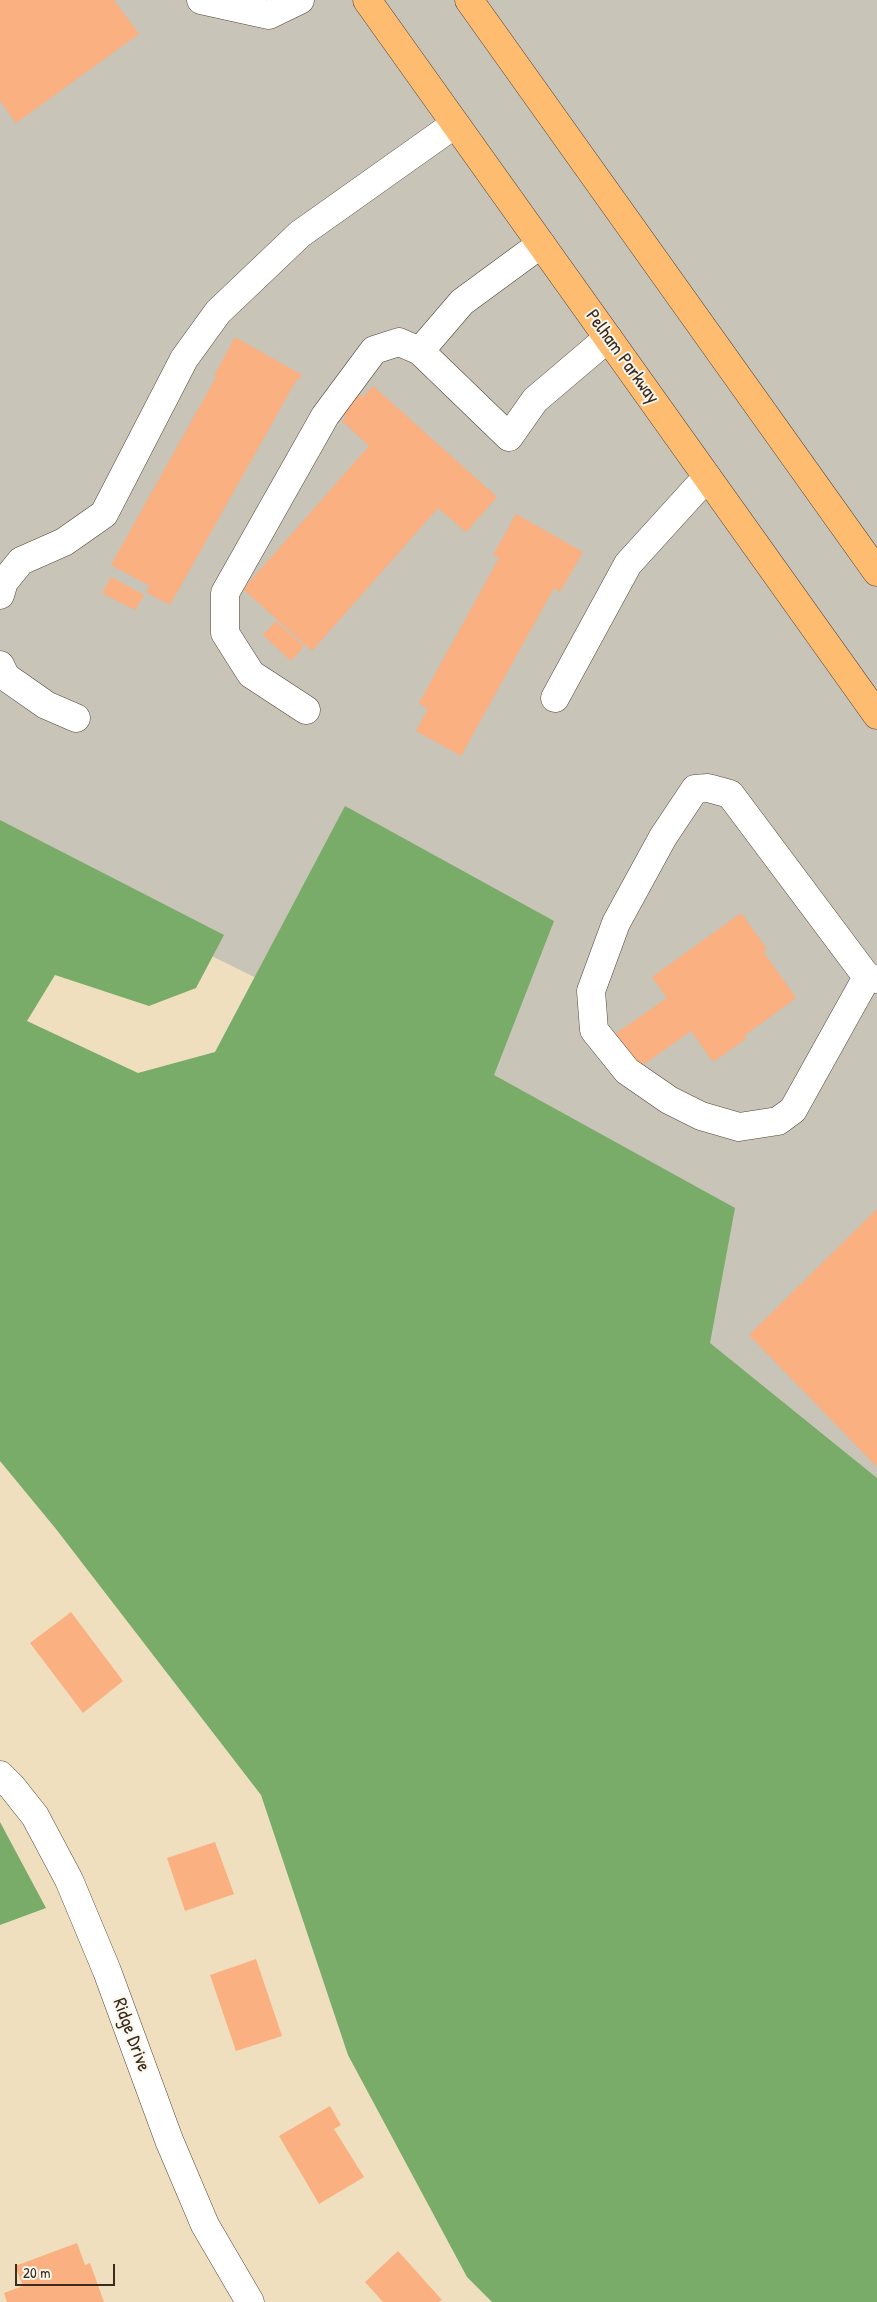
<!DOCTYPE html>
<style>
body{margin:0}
#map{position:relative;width:877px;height:2302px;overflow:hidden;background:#efdfbf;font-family:"Patrick Hand",sans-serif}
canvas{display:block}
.scale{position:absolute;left:15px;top:2264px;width:100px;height:22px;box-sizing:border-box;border:2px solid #3b2a1e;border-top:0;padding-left:6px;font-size:15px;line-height:18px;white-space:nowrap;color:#3b2a1e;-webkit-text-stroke:4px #fbf7ec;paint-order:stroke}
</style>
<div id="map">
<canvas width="877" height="2302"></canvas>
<div class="scale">20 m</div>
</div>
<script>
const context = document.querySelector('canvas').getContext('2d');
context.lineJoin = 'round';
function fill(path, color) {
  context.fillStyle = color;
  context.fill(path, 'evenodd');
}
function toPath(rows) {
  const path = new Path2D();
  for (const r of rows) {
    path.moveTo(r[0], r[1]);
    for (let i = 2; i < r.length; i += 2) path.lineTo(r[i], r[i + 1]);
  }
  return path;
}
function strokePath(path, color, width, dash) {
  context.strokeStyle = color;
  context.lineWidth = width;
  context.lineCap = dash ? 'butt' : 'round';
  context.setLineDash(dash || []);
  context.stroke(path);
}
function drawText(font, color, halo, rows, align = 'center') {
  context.font = font + ' "Patrick Hand",sans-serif';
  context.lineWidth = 4;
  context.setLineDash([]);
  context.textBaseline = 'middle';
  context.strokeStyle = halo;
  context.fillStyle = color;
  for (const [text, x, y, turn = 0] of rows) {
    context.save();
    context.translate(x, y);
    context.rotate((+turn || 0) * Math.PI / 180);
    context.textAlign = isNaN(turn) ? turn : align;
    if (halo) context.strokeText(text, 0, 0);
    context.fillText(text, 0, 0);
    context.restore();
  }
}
fill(toPath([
 [0,0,877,0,877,1512,687,1379,476,1086,0,852]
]), '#c8c4b8');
fill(toPath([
 [345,806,554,921,494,1075,735,1208,710,1343,877,1478,877,2302,492,2302,467,2277,348,2055,261,1795,56,1529,0,1461,0,820,224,935,196,988,149,1006,55,975,27,1021,138,1073,215,1052],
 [0,1822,46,1908,0,1925]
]), '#79ac68');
fill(toPath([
 [0,0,114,0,139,34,16,123,0,101],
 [235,337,302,375,299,380,297,379,170,605,146,592,150,586,111,565,216,377,214,376],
 [373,386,497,497,466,532,438,508,312,651,243,589,369,446,342,421,346,417,341,412,358,393,363,397],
 [516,514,583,552,560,592,554,588,461,756,416,731,428,709,419,703,499,558,493,555],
 [111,577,144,595,135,610,102,593],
 [276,621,304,646,291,661,263,635],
 [741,913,767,949,763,951,796,998,744,1036,746,1039,713,1062,691,1031,636,1070,612,1036,667,998,652,977],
 [877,1209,877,1467,749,1335],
 [71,1612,123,1681,83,1713,30,1643],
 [215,1842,234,1894,185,1911,167,1858],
 [256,1959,282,2036,236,2051,210,1975],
 [330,2106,341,2125,334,2129,364,2177,319,2204,279,2136],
 [77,2243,85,2265,90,2263,104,2302,7,2302,4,2293,23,2286,15,2266],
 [398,2251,442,2300,439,2302,383,2302,365,2282]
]), '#fab081');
const minor = toPath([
 [201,0,269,15,300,0],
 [541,244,462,302,420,351,509,437,535,400,608,338],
 [0,595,4,582,21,561,64,542,104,514,184,359,218,312,300,234,455,124],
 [0,665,6,677,46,705,76,718],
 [555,698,628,564,707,477],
 [306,710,251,674,225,633,225,593,325,416,374,350,399,342,420,351],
 [867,977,793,1110,778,1121,739,1127,701,1116,669,1100,627,1071,594,1030,591,991,616,923,663,837,695,789,708,788,730,794,867,977,877,979],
 [0,1775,12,1787,35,1816,69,1880,107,1971,169,2140,205,2225,250,2302]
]);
const major = toPath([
 [367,0,877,715],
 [469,0,877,572]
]);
strokePath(minor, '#564536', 29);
strokePath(major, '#564536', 29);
strokePath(minor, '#fff', 28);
strokePath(major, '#fdbc70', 28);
drawText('19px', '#3b2a1e', '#fbf7ec', [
 ["Pelham Parkway",622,357,54],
 ["Ridge Drive",131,2035,70]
]);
</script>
